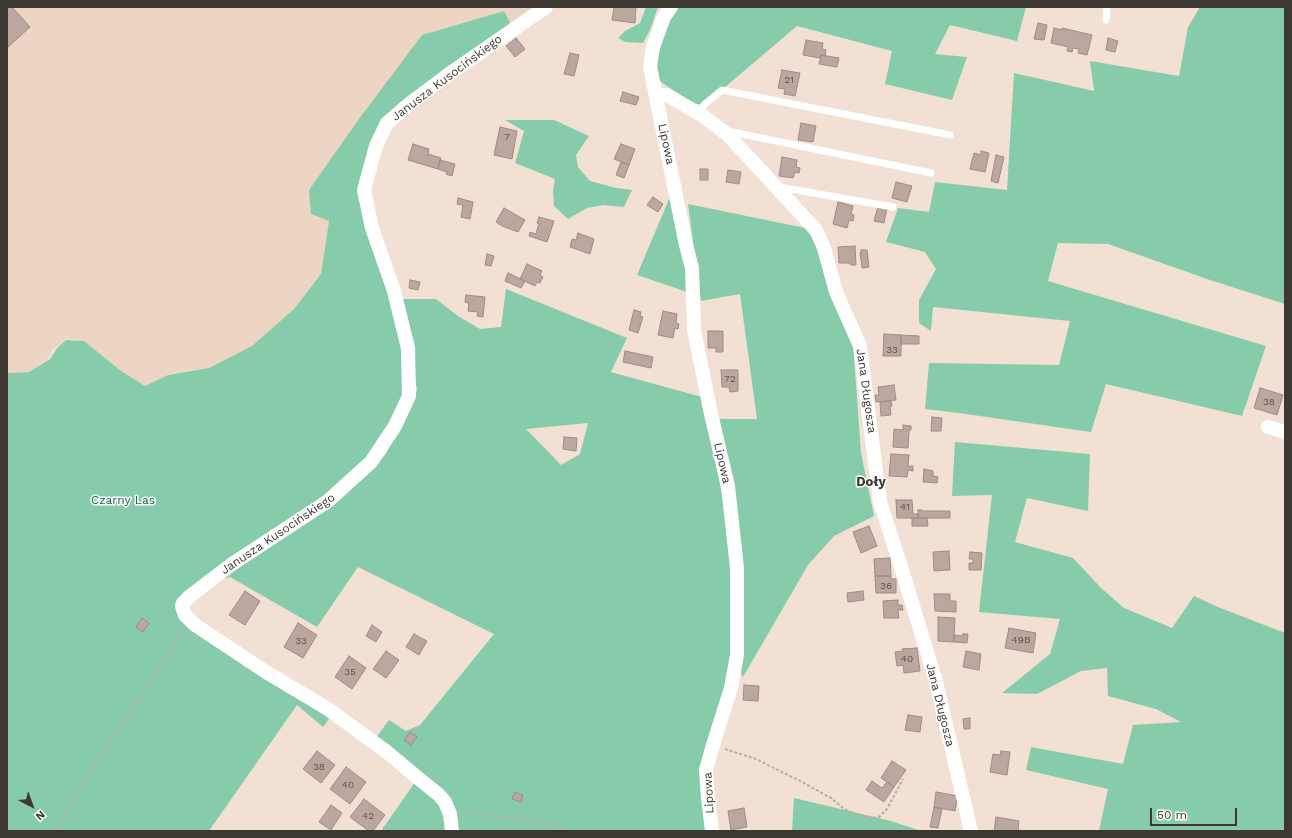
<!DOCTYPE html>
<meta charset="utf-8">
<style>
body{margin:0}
#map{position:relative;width:1292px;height:838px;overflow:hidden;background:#f1e0d3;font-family:"Work Sans",sans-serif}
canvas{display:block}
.frame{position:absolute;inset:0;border:8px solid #3e3832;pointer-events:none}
.north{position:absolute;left:12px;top:786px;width:40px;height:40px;-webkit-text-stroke:3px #fff;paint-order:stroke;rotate:139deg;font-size:11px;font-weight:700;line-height:16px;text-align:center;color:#3e3832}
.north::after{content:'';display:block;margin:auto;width:14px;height:18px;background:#3e3832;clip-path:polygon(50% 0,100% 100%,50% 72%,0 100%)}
.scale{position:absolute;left:1150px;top:808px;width:87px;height:18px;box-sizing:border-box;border:2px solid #3e3832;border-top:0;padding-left:5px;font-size:12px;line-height:14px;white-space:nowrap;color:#3e3832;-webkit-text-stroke:3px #fff;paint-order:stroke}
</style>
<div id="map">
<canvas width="1292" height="838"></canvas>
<div class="frame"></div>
<div class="north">N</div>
<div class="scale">50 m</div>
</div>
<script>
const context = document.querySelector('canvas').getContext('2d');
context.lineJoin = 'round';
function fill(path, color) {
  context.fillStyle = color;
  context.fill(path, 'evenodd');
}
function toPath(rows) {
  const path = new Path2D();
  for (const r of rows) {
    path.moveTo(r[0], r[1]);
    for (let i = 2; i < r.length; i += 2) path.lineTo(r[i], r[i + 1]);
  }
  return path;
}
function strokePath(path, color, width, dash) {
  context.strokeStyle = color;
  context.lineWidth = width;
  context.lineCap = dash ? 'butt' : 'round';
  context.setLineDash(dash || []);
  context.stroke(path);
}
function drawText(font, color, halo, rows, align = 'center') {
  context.font = font + ' "Work Sans",sans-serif';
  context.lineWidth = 3;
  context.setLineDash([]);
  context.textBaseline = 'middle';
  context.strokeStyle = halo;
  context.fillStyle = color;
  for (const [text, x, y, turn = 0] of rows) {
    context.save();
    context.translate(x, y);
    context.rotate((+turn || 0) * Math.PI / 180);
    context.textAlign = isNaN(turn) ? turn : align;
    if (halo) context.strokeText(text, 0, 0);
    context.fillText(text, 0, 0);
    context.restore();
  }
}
fill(toPath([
 [7,7,534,7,524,15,510,22,504,11,422,35,329,221,321,274,294,309,252,346,209,368,169,374,145,387,121,371,84,341,67,338,52,350,48,358,29,372,7,373]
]), '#ecd5c2');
fill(toPath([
 [646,7,658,7,650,30,643,43,625,42,618,38,625,31,640,23],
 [677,7,1026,7,1017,41,950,25,935,54,967,57,952,100,885,84,892,51,797,26,705,104,692,104,660,81,655,66,665,32,672,12],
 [1200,7,1285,7,1285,304,1210,280,1108,244,1058,243,1048,281,1266,346,1242,416,1106,384,1091,432,959,413,925,409,929,363,1059,365,1070,321,933,307,931,331,919,323,919,300,936,269,925,252,886,242,898,208,929,212,935,182,1007,190,1014,73,1094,91,1090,61,1179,76,1188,27],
 [504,11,510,22,506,30,404,103,377,127,363,190,393,291,407,396,375,456,182,606,244,657,241,664,331,716,323,727,297,705,209,831,7,831,7,373,29,372,50,359,58,347,66,340,84,341,121,371,145,386,168,375,209,368,252,346,294,309,321,274,329,221,311,214,309,190,359,119,422,35],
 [505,120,554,120,589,136,576,155,578,167,590,181,616,188,632,190,624,207,603,205,587,208,568,219,554,206,553,190,555,179,515,163,524,131],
 [672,192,690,293,637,275],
 [688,204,805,228,816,242,853,343,861,453,874,516,834,536,808,565,743,677,740,670,709,771,718,831,381,831,418,778,373,742,389,720,406,731,420,725,494,634,358,567,317,627,230,577,222,579,326,510,385,455,410,409,417,390,401,299,436,299,458,316,480,329,501,327,506,289,627,338,611,372,702,397,727,518,716,419,757,419,740,294,701,301],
 [588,423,580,454,561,465,526,429],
 [955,442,1090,454,1088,511,1027,498,1015,542,1073,558,1101,588,1124,608,1172,628,1194,596,1218,607,1285,633,1285,831,1099,831,1108,789,1026,770,1031,747,1123,764,1133,725,1181,722,1156,709,1108,696,1107,668,1081,671,1037,694,1002,693,1050,654,1060,619,979,612,992,495,952,496],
 [794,798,891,821,921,831,792,831]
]), '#87ccaa');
const building = toPath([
 [7,7,14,7,13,8,30,27,7,48,7,7],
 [614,7,636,7,635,23,612,20,614,7],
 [1038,23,1047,25,1044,40,1034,39,1038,23],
 [1054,28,1062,30,1062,28,1092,35,1087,55,1078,53,1079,49,1073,48,1072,52,1067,51,1068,47,1051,43,1054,28],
 [516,38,525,49,515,57,506,46,516,38],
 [1108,38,1118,41,1115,52,1106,50,1108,38],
 [806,40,823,43,822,49,826,50,825,56,821,55,820,58,803,55,806,40],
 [570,53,579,55,574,76,564,74,570,53],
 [821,55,839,58,837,67,819,64,821,55],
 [782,70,800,73,795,96,784,94,785,89,778,88,782,70],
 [623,92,639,97,636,105,620,101,623,92],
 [801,123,816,126,813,142,798,140,801,123],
 [500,127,517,131,512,159,494,155,500,127],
 [413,144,429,149,428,154,441,158,438,169,408,160,413,144],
 [621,144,635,149,629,165,614,159,621,144],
 [981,151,989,153,985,172,970,169,974,153,981,155,981,151],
 [996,155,1004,157,998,183,991,181,996,155],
 [782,157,797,160,796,167,800,168,799,173,795,172,793,178,779,176,782,157],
 [440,160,455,164,452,176,446,174,447,172,438,169,440,160],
 [621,162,629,165,624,178,616,175,621,162],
 [700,169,708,169,708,180,700,180,700,169],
 [728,170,741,172,739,184,726,182,728,170],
 [896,182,912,186,907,202,892,198,896,182],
 [653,197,663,204,658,212,647,205,653,197],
 [458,198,473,202,470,219,461,217,463,205,457,204,458,198],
 [838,202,853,206,851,214,854,215,853,221,849,220,847,228,833,224,838,202],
 [878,206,887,208,884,223,874,221,878,206],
 [504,208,525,220,518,232,502,226,496,222,504,208],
 [539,217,554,221,547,242,529,236,530,232,536,234,539,223,537,223,539,217],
 [578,233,594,239,590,254,570,247,572,239,576,240,578,233],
 [855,246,856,265,851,265,850,263,839,263,838,247,855,246],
 [861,250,867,250,869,267,862,268,860,252,862,252,861,250],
 [487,254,494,256,491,266,485,265,487,254],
 [527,264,542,271,540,275,543,277,540,283,537,282,535,286,520,279,527,264],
 [508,273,525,281,521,288,505,281,508,273],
 [410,280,420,282,418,290,409,288,410,280],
 [466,295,485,297,483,317,477,316,478,312,468,311,469,303,465,302,466,295],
 [634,310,641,312,640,316,643,317,638,333,629,330,634,310],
 [663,311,677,314,676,323,679,324,678,329,675,328,673,338,658,335,663,311],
 [708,331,723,331,723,352,716,352,716,348,708,348,708,331],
 [884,334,901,335,901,356,883,356,884,334],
 [901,335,919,336,919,344,901,344,901,335],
 [625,351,653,357,651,368,623,362,625,351],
 [721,370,738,370,738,391,730,392,729,387,722,387,721,370],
 [894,385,896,400,876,402,875,395,879,395,878,387,894,385],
 [1260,388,1283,395,1277,415,1254,408,1260,388],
 [891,401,892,406,890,406,891,415,881,416,880,402,891,401],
 [932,417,942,418,941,431,931,431,932,417],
 [903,425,911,426,911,430,909,430,908,448,893,447,894,429,903,430,903,425],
 [564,437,577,438,576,451,563,449,564,437],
 [891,454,909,455,908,466,913,466,913,471,908,470,907,477,889,476,891,454],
 [924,469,933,471,933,476,938,477,937,483,923,482,924,469],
 [896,500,912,500,913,514,919,514,918,518,897,518,896,500],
 [918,510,922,510,922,511,950,511,950,518,918,518,918,510],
 [912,518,927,518,928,526,912,526,912,518],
 [869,526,877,546,861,553,853,532,869,526],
 [949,551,950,570,934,571,933,552,949,551],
 [970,552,982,553,981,570,969,570,969,563,973,563,973,559,969,559,970,552],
 [890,558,891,576,875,576,874,559,890,558],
 [875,576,891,576,891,579,896,579,896,593,876,593,875,576],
 [245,591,260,601,245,625,229,615,245,591],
 [863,591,864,600,848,602,847,593,863,591],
 [934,594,950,594,950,601,956,601,956,612,935,611,934,594],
 [898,600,898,605,902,605,903,610,898,610,899,618,884,618,883,601,898,600],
 [938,617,955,618,954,642,938,641,938,617],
 [142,618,149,623,143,632,136,627,142,618],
 [298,623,317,635,303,658,284,647,298,623],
 [372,625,382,632,376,642,366,636,372,625],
 [1009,628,1036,633,1033,653,1005,648,1009,628],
 [414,634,427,641,419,655,406,647,414,634],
 [963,634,968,634,967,643,954,642,954,635,963,636,963,634],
 [917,648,920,671,904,673,903,665,897,666,895,652,903,651,902,649,917,648],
 [386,651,399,660,386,678,373,669,386,651],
 [966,651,981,654,979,670,963,667,966,651],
 [349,656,366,668,352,689,335,677,349,656],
 [744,685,759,686,758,701,743,700,744,685],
 [908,715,922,717,920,732,905,730,908,715],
 [970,718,970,729,964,729,963,719,970,718],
 [410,732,417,737,411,745,404,740,410,732],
 [317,751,335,765,321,783,303,769,317,751],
 [1001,751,1010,752,1007,775,990,772,993,754,1000,755,1001,751],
 [892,761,906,770,894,787,881,778,892,761],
 [346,767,366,782,350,804,330,789,346,767],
 [872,781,882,788,887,782,894,787,884,802,866,790,872,781],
 [515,792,523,795,521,802,512,799,515,792],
 [936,792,958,796,955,811,934,807,936,792],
 [364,799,385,815,373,831,369,831,350,817,364,799],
 [331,805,342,813,331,830,319,822,331,805],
 [934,807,942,809,938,828,930,827,934,807],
 [744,808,747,827,731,830,728,811,744,808],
 [996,817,1019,821,1018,831,994,831,996,817]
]);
fill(building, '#bba6a0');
strokePath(building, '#9f8a85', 1);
strokePath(toPath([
 [725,749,756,759,802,782,831,798,843,808,854,814,863,817,871,818,879,817,887,809,903,779],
 [462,811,553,824,570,831],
 [56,831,95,763,132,710,183,630]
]), '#baaca1', 2, [3, 2]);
strokePath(toPath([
 [1106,20,1107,7],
 [698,113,705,104,722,90,950,135],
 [727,131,931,173],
 [779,187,893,207]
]), '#fff', 7);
strokePath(toPath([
 [671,7,664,17,653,47,650,67,686,245,692,268,694,330,711,414,728,486,737,568,737,655,731,688,713,745,706,770,708,798,712,831],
 [656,95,667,95,703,116,728,135,816,230,824,248,836,292,860,346,880,502,902,570,935,678,971,831],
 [1268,427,1285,432],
 [452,831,450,814,445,802,439,795,418,778,387,752,328,709,266,672,195,625,185,615,182,606,183,603,190,596,232,564,328,501,371,462,395,426,409,396,408,348,394,291,372,228,364,190,376,146,387,123,409,104,449,74,546,7]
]), '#fff', 14);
drawText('10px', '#5d544e', null, [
 ["21",789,80],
 ["7",507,137],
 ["33",892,350],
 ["72",730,379],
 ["38",1269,402],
 ["41",905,507],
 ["36",886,586],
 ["49B",1021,640],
 ["33",301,641],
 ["40",907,659],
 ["35",350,672],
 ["38",319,767],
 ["40",348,785],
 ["42",368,816]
]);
drawText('12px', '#3e3832', '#fff', [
 ["Janusza Kusocińskiego",447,78,-37],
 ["Lipowa",666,144,78],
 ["Jana Długosza",866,391,82],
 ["Lipowa",722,463,77],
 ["Janusza Kusocińskiego",278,534,-34],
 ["Jana Długosza",940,705,76],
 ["Lipowa",709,793,-93]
]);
drawText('12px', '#106344', '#fff', [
 ["Czarny Las",123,500]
]);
drawText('bold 13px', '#3e3832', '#fff', [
 ["Doły",871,482]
]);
</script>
